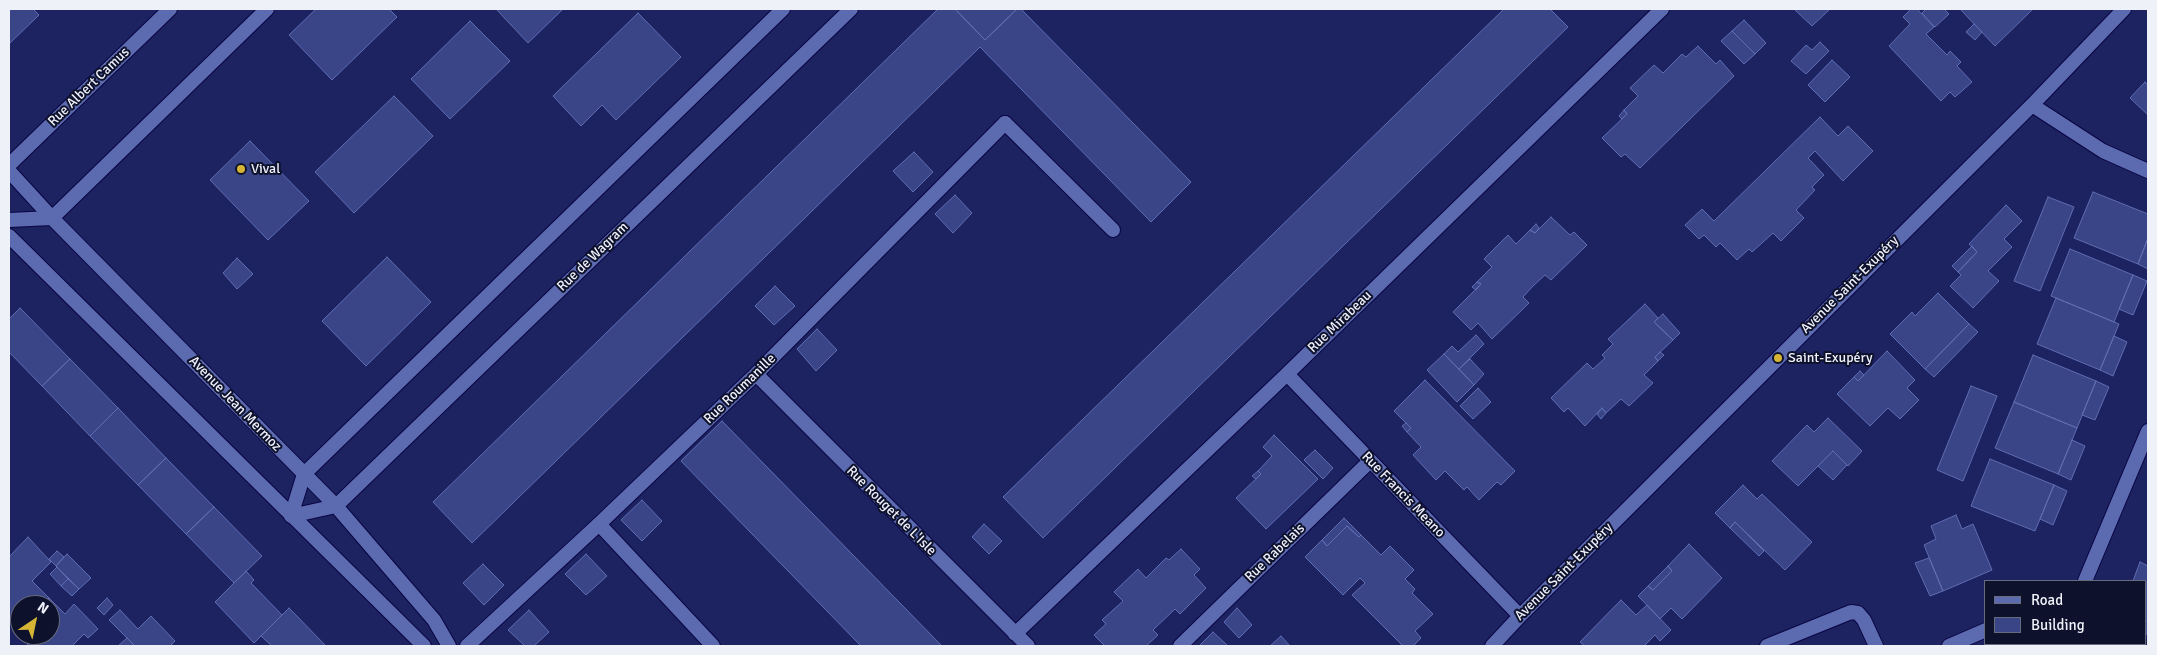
<!DOCTYPE html>
<meta charset="utf-8">
<style>
body{margin:0}
#map{position:relative;width:2157px;height:655px;overflow:hidden;background:#1d2261;font-family:Signika,sans-serif}
canvas{display:block}
.frame{position:absolute;inset:0;border:10px solid #eff1f9;pointer-events:none}
.legend{position:absolute;left:1984px;top:580px;width:162px;height:65px;box-sizing:border-box;background:#0d112c;border:1px solid #676b7e;margin:0;padding:6px 9px;list-style:none;font-size:15px;color:#eff1f9}
.legend li{display:flex;align-items:center;gap:10px;height:25px}
.legend b{width:25px;border:1px solid #676b7e}
.north{position:absolute;left:10px;top:595px;width:50px;height:50px;box-sizing:border-box;background:#0d112c;border:1px solid #676b7e;border-radius:50%;rotate:34deg;font-size:14px;font-weight:700;line-height:20px;text-align:center;color:#eff1f9}
.north::after{content:'';display:block;margin:auto;width:18px;height:22px;background:#d6b534;clip-path:polygon(50% 0,100% 100%,50% 72%,0 100%)}
</style>
<div id="map">
<canvas width="2157" height="655"></canvas>
<div class="frame"></div>
<ul class="legend">
<li><b style="height:6px;background:#5c6aaf"></b>Road</li>
<li><b style="height:14px;background:#3a4587"></b>Building</li>
</ul>
<div class="north">N</div>
</div>
<script>
const context = document.querySelector('canvas').getContext('2d');
context.lineJoin = 'round';
function fill(path, color) {
  context.fillStyle = color;
  context.fill(path, 'evenodd');
}
function toPath(rows) {
  const path = new Path2D();
  for (const r of rows) {
    path.moveTo(r[0], r[1]);
    for (let i = 2; i < r.length; i += 2) path.lineTo(r[i], r[i + 1]);
  }
  return path;
}
function strokePath(path, color, width, dash) {
  context.strokeStyle = color;
  context.lineWidth = width;
  context.lineCap = dash ? 'butt' : 'round';
  context.setLineDash(dash || []);
  context.stroke(path);
}
function drawText(font, color, halo, rows, align = 'center') {
  context.font = font + ' Signika,sans-serif';
  context.lineWidth = 4;
  context.setLineDash([]);
  context.textBaseline = 'middle';
  context.strokeStyle = halo;
  context.fillStyle = color;
  for (const [text, x, y, turn = 0] of rows) {
    context.save();
    context.translate(x, y);
    context.rotate((+turn || 0) * Math.PI / 180);
    context.textAlign = isNaN(turn) ? turn : align;
    if (halo) context.strokeText(text, 0, 0);
    context.fillText(text, 0, 0);
    context.restore();
  }
}
const building = toPath([
 [9,9,33,9,39,15,9,44,9,9],
 [316,9,389,9,397,17,332,80,289,35,316,9],
 [496,9,563,9,528,43,496,9],
 [938,9,955,9,985,40,1017,9,1021,9,1191,182,1151,222,980,47,472,543,433,502,938,9],
 [955,9,1017,9,985,40,955,9],
 [1504,9,1550,9,1568,27,1043,538,1003,497,1504,9],
 [1794,9,1830,9,1812,26,1794,9],
 [1911,9,1917,9,1934,27,1926,34,1947,55,1950,51,1961,62,1957,66,1972,82,1955,97,1950,92,1941,101,1889,46,1910,24,1903,17,1911,9],
 [1926,9,1944,9,1949,14,1935,27,1922,13,1926,9],
 [1960,9,2033,9,1995,46,1960,9],
 [638,13,681,57,616,120,602,105,581,126,553,96,638,13],
 [1744,20,1766,43,1755,54,1732,31,1744,20],
 [470,21,510,61,450,119,411,79,470,21],
 [1974,24,1982,32,1975,40,1966,32,1974,24],
 [1732,31,1755,54,1744,64,1721,41,1732,31],
 [1820,42,1829,51,1806,74,1791,61,1806,45,1812,50,1820,42],
 [1698,46,1716,64,1720,60,1734,76,1640,168,1625,154,1621,157,1602,138,1627,114,1624,110,1638,96,1630,88,1654,65,1663,73,1682,54,1686,57,1698,46],
 [1832,60,1850,77,1825,102,1808,85,1832,60],
 [2145,82,2148,85,2148,115,2130,98,2145,82],
 [394,96,433,136,354,213,315,172,394,96],
 [1624,110,1627,114,1622,119,1619,116,1624,110],
 [1820,117,1838,136,1848,126,1873,151,1843,181,1815,151,1808,158,1824,175,1812,187,1815,190,1796,210,1804,218,1781,241,1773,233,1752,252,1749,249,1737,260,1720,243,1716,247,1704,235,1699,239,1685,225,1702,209,1714,221,1820,117],
 [250,141,309,201,268,240,210,180,250,141],
 [914,152,933,172,913,192,893,171,914,152],
 [2093,192,2148,214,2148,238,2138,264,2074,238,2093,192],
 [955,195,972,213,953,233,935,214,955,195],
 [2048,197,2074,207,2040,291,2014,281,2048,197],
 [2006,205,2022,221,2004,239,2012,247,1988,271,1999,281,1973,308,1950,286,1961,275,1958,272,1977,252,1969,244,2006,205],
 [1551,217,1570,235,1574,232,1587,245,1551,280,1545,275,1533,286,1523,297,1529,303,1492,339,1478,323,1471,330,1453,312,1481,284,1477,282,1492,267,1484,259,1508,235,1516,244,1530,230,1535,233,1551,217],
 [1536,224,1539,228,1535,233,1530,230,1536,224],
 [2148,238,2148,269,2138,264,2148,238],
 [1972,246,1977,252,1958,272,1952,266,1972,246],
 [2070,249,2133,275,2114,322,2051,296,2070,249],
 [387,257,431,302,366,366,322,321,387,257],
 [237,258,253,274,237,289,223,273,237,258],
 [2133,275,2147,281,2133,315,2119,309,2133,275],
 [1477,282,1481,284,1476,290,1472,287,1477,282],
 [775,286,795,306,774,325,755,306,775,286],
 [1938,293,1969,324,1925,369,1890,334,1912,312,1915,316,1938,293],
 [2056,298,2119,324,2100,370,2037,344,2056,298],
 [1645,304,1658,318,1654,322,1673,340,1655,357,1658,361,1644,375,1653,383,1629,406,1621,399,1606,413,1602,408,1585,426,1568,408,1564,412,1551,398,1587,363,1593,369,1605,358,1602,355,1613,344,1608,339,1645,304],
 [20,308,70,359,42,386,9,352,9,319,20,308],
 [1663,314,1680,333,1673,340,1654,322,1663,314],
 [1969,324,1978,332,1934,377,1925,369,1969,324],
 [817,329,837,350,816,371,797,349,817,329],
 [1476,335,1484,344,1459,369,1444,354,1452,346,1458,352,1476,335],
 [2114,336,2127,342,2113,376,2100,370,2114,336],
 [1887,351,1915,380,1907,388,1919,400,1900,419,1888,408,1870,426,1837,394,1854,377,1858,381,1887,351],
 [1660,352,1664,355,1658,361,1655,357,1660,352],
 [1444,354,1474,385,1457,402,1427,370,1444,354],
 [2033,355,2096,381,2077,428,2014,402,2033,355],
 [70,359,118,408,90,436,42,386,70,359],
 [1470,359,1484,374,1474,385,1459,369,1470,359],
 [1860,371,1864,375,1858,381,1854,377,1860,371],
 [1425,380,1515,471,1501,485,1497,482,1479,500,1467,487,1464,490,1445,471,1436,480,1413,455,1421,447,1407,432,1411,428,1394,411,1425,380],
 [2096,381,2109,387,2095,420,2082,415,2096,381],
 [1971,386,1997,396,1963,481,1937,470,1971,386],
 [1478,388,1491,402,1473,419,1460,406,1478,388],
 [2014,402,2077,428,2058,474,1995,448,2014,402],
 [118,408,166,458,138,485,90,436,118,408],
 [1602,408,1606,413,1601,419,1597,414,1602,408],
 [1828,418,1862,451,1848,466,1833,451,1798,486,1772,461,1807,425,1814,432,1828,418],
 [722,421,942,646,861,646,681,461,722,421],
 [1406,423,1411,428,1407,432,1402,426,1406,423],
 [1274,435,1318,479,1266,529,1236,498,1261,474,1258,471,1272,456,1263,447,1274,435],
 [2072,440,2085,446,2071,480,2058,474,2072,440],
 [1315,450,1333,468,1323,479,1304,460,1315,450],
 [1833,451,1847,465,1833,480,1818,466,1833,451],
 [166,458,214,507,186,534,138,485,166,458],
 [1990,459,2054,485,2035,531,1971,506,1990,459],
 [1258,471,1261,474,1256,479,1252,476,1258,471],
 [1743,485,1757,499,1762,494,1812,542,1785,570,1735,522,1730,528,1715,513,1743,485],
 [2054,485,2067,491,2053,525,2040,519,2054,485],
 [642,500,662,521,642,541,621,520,642,500],
 [214,507,262,556,234,583,186,534,214,507],
 [1956,515,1962,529,1973,524,1992,570,1943,591,1924,545,1936,539,1931,526,1956,515],
 [1344,518,1361,535,1359,537,1347,526,1327,546,1322,540,1344,518],
 [1735,522,1764,551,1759,556,1730,528,1735,522],
 [984,524,1002,541,989,554,972,537,984,524],
 [1347,526,1359,537,1361,535,1381,555,1390,546,1414,570,1405,579,1415,589,1412,593,1433,614,1415,631,1421,638,1413,646,1403,646,1352,595,1365,583,1360,578,1343,595,1305,557,1322,540,1327,546,1347,526],
 [28,537,51,562,32,581,49,598,41,605,20,605,19,627,9,617,9,557,28,537],
 [1689,544,1722,578,1682,619,1671,608,1660,619,1638,596,1648,586,1653,590,1672,571,1668,566,1689,544],
 [1181,549,1200,569,1194,575,1206,588,1180,614,1175,609,1153,630,1158,635,1146,646,1105,646,1094,635,1106,624,1102,620,1123,601,1114,592,1138,569,1146,578,1166,558,1169,560,1181,549],
 [57,551,64,557,56,566,49,559,57,551],
 [67,554,91,578,79,589,56,566,67,554],
 [586,554,607,576,586,595,565,574,586,554],
 [1929,558,1943,591,1930,596,1915,563,1929,558],
 [2140,562,2148,566,2148,622,2146,621,2146,581,2133,581,2140,562],
 [483,564,504,585,484,605,463,583,483,564],
 [1668,566,1672,571,1653,590,1648,586,1668,566],
 [57,567,68,579,61,586,50,574,57,567],
 [246,571,254,580,251,583,282,615,254,643,215,602,246,571],
 [68,579,79,589,72,596,61,586,68,579],
 [49,598,65,614,74,604,98,629,88,638,84,634,72,646,37,646,26,635,50,635,50,605,41,605,49,598],
 [107,598,113,605,104,615,97,608,107,598],
 [1621,600,1636,615,1647,605,1671,630,1660,641,1655,635,1644,646,1585,646,1580,642,1621,600],
 [289,608,326,646,272,646,261,636,289,608],
 [1237,608,1252,625,1239,638,1224,622,1237,608],
 [120,610,138,629,151,616,175,641,170,646,135,646,109,620,120,610],
 [529,610,549,632,534,646,525,646,508,630,529,610],
 [2146,621,2148,622,2148,635,2146,634,2146,621],
 [1213,632,1228,646,1199,646,1213,632],
 [1281,636,1290,646,1270,646,1281,636],
 [127,638,135,646,118,646,127,638],
 [32,640,37,646,26,646,32,640]
]);
fill(building, '#3a4587');
strokePath(building, '#5f6db2', 1);
const service = toPath([
 [1005,123,1113,230],
 [599,524,713,646],
 [1180,646,1370,461]
]);
const minor = toPath([
 [2032,105,2103,151,2148,171],
 [9,165,170,9],
 [9,171,52,218,336,506,434,620,449,646],
 [52,218,267,9],
 [9,236,424,646],
 [756,374,1028,646],
 [1287,374,1520,616],
 [304,474,783,9],
 [336,506,851,9],
 [2085,581,2148,431],
 [1015,634,1287,374,1662,9],
 [2090,644,2091,646],
 [467,646,599,524,756,374,1005,123],
 [1492,646,1520,616,2032,105,2124,9],
 [1767,646,1851,612,1858,613,1864,620,1876,646],
 [1949,646,1986,630]
]);
const tertiary = toPath([
 [9,220,52,218],
 [304,474,291,516,336,506]
]);
strokePath(service, '#0a0543', 16);
strokePath(minor, '#0a0543', 16);
strokePath(tertiary, '#0a0543', 16);
strokePath(service, '#5c6aaf', 14);
strokePath(minor, '#5c6aaf', 14);
strokePath(tertiary, '#5c6aaf', 14);
for (const [x, y, r, color] of [
 [241,169,5,"#d6b534"],
 [1778,358,5,"#d6b534"]
]) {
  const dot = new Path2D();
  dot.arc(x, y, r, 0, 2 * Math.PI);
  context.fillStyle = color;
  context.fill(dot);
  strokePath(dot, '#0d112c', 2);
}
drawText('14px', '#eff1f9', '#0d112c', [
 ["Rue Albert Camus",89,87,-44],
 ["Rue de Wagram",593,257,-44],
 ["Avenue Saint-Exupéry",1850,285,-45],
 ["Rue Mirabeau",1340,322,-44],
 ["Rue Roumanille",740,389,-44],
 ["Avenue Jean Mermoz",235,404,46],
 ["Rue Francis Meano",1403,495,46],
 ["Rue Rouget de L'Isle",891,511,45],
 ["Rue Rabelais",1275,553,-44],
 ["Avenue Saint-Exupéry",1564,572,-45]
]);
drawText('14px', '#eff1f9', '#0d112c', [
 ["Vival",251,169],
 ["Saint-Exupéry",1788,358]
], 'left');
</script>
